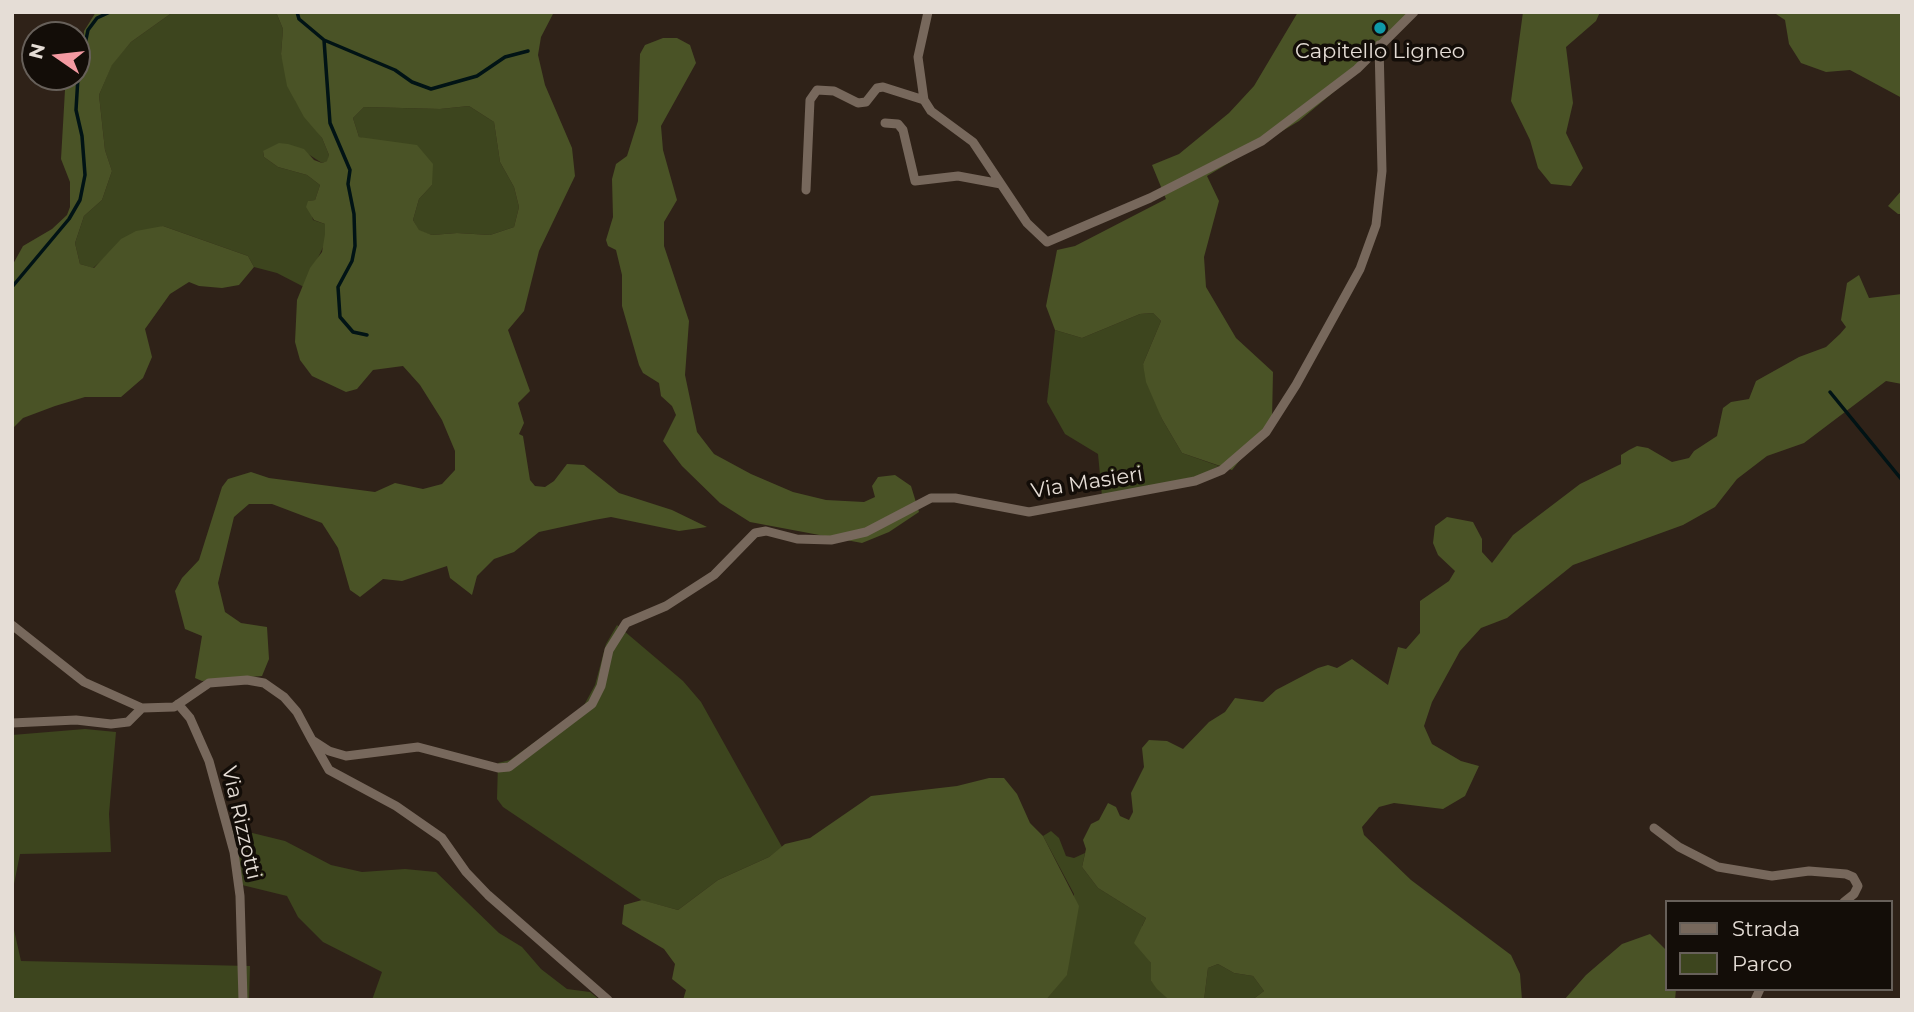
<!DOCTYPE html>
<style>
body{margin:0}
#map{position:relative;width:1914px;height:1012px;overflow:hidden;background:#2f2218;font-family:Montserrat,sans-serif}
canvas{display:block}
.frame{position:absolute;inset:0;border:14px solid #e5ddd6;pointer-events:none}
.legend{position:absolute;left:1665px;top:900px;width:228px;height:91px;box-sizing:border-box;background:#130d08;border:2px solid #67605a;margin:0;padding:9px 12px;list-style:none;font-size:21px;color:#e5ddd6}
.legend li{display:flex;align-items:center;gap:14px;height:35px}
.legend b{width:35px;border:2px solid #67605a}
.north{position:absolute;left:21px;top:21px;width:70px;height:70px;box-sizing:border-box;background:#130d08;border:2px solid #67605a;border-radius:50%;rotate:284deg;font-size:19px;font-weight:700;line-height:28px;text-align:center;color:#e5ddd6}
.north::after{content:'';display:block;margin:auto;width:24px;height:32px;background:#f49aa2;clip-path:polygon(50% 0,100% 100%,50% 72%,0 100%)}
</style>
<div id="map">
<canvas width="1914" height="1012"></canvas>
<div class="frame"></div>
<ul class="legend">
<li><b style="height:9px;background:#77685c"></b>Strada</li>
<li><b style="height:19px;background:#3d451e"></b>Parco</li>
</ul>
<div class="north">N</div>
</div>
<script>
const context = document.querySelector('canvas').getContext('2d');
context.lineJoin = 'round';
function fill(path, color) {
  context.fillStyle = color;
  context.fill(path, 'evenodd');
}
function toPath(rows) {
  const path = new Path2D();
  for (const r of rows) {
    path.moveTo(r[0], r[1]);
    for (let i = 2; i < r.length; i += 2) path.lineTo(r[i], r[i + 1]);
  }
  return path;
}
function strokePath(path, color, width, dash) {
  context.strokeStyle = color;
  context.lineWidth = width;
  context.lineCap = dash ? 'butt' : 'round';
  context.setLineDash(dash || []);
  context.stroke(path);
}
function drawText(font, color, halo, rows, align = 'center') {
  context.font = font + ' Montserrat,sans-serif';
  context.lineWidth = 7;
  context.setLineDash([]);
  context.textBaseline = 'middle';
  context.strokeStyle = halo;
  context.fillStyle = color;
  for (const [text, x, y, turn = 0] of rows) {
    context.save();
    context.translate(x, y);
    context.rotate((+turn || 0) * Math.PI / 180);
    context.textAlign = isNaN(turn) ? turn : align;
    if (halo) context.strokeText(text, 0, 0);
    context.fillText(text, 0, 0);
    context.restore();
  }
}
fill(toPath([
 [173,12,276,12,283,29,281,54,296,102,322,138,329,155,328,161,322,163,308,154,263,151,264,157,278,167,307,175,320,185,315,200,309,201,313,220,325,224,325,243,304,287,277,273,254,267,248,256,163,226,108,255,93,268,80,264,75,243,84,216,102,200,112,171,105,150,99,95,112,64,131,42],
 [469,106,494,122,500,162,514,187,519,207,514,227,490,235,457,233,432,235,419,231,413,220,419,199,432,185,372,141,359,137,353,118,364,107,440,109],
 [1153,313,1161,321,1143,364,1162,419,1182,453,1219,466,1199,476,1102,496,1098,454,1065,434,1047,402,1055,330,1082,338,1140,314],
 [617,625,683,681,701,702,782,847,769,857,718,880,678,910,641,900,503,807,497,799,498,763,510,760,583,707,595,685,606,644],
 [85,729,116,732,109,814,111,852,20,854,12,894,12,735],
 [232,828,285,841,331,865,362,872,405,869,436,872,499,933,522,947,541,969,567,989,590,992,600,1000,372,1000,382,972,323,942,298,917,287,896,242,885],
 [1051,831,1059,838,1066,856,1074,858,1085,853,1082,867,1098,888,1146,918,1142,926,1146,955,1151,963,1151,981,1169,1000,1046,1000,1067,974,1074,894,1043,836],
 [12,921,21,961,250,966,249,1000,12,1000],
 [1218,964,1234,973,1253,976,1264,991,1252,1000,1204,1000,1208,968]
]), '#3d451e');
fill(toPath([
 [96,12,173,12,131,42,112,65,99,95,105,150,112,171,102,200,84,216,75,243,80,264,94,268,121,239,136,231,163,226,248,256,254,267,239,285,222,288,199,286,189,282,170,294,145,329,152,357,143,378,121,397,85,397,55,406,23,418,12,429,12,266,23,246,52,229,67,215,70,207,70,182,61,159,65,90,71,77,77,77,77,67,83,56,84,31],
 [276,12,554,12,541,37,538,55,545,85,572,148,575,176,539,251,524,311,508,330,530,391,518,403,524,423,519,434,523,436,530,480,535,486,545,487,554,481,567,464,584,465,619,493,672,510,707,527,679,531,611,517,594,520,539,532,514,552,494,559,477,576,472,595,450,578,447,566,402,581,383,579,360,597,350,590,338,548,322,523,272,504,249,504,234,517,218,583,225,612,241,623,267,627,269,659,262,676,202,681,195,678,202,636,185,629,175,591,182,578,199,560,222,487,228,479,251,472,269,478,375,492,395,483,423,489,442,484,455,470,455,451,442,420,420,385,403,366,373,370,357,389,346,392,312,376,300,360,295,342,297,300,310,268,322,252,325,234,325,224,314,220,306,207,308,201,315,200,320,185,307,175,278,167,264,157,263,151,279,143,288,144,304,149,314,160,322,163,327,161,329,155,322,138,304,117,287,86,281,54,283,29],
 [469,106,494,122,500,162,514,187,519,207,514,227,490,235,457,233,432,235,419,230,413,220,419,199,432,185,433,164,417,145,359,137,353,118,364,107,440,109],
 [1298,12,1411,12,1405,25,1372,60,1299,121,1207,176,1219,201,1204,257,1206,287,1236,338,1273,372,1272,420,1232,470,1182,453,1162,419,1146,382,1143,364,1161,321,1153,313,1140,314,1082,338,1055,330,1046,306,1057,250,1075,246,1166,199,1152,165,1179,154,1229,113,1254,86],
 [1523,12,1600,12,1596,21,1566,47,1573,103,1566,133,1583,168,1571,186,1551,184,1538,168,1530,140,1511,101],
 [1773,12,1902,12,1902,98,1850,70,1826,72,1801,63,1789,44,1785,20],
 [663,38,677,38,690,45,696,63,661,126,663,150,677,200,664,222,664,246,689,321,685,375,697,432,714,454,751,474,793,492,826,500,864,502,875,497,872,486,878,477,895,475,911,486,919,512,889,532,862,543,750,522,720,503,682,466,663,441,676,415,672,406,661,396,659,383,643,373,639,365,622,306,622,275,616,250,608,246,606,240,613,217,612,179,616,164,627,156,638,121,640,54,645,45],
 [1902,190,1902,214,1898,214,1888,206],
 [1859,275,1869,298,1902,294,1902,384,1886,381,1804,443,1767,456,1737,479,1715,507,1683,525,1573,565,1507,618,1481,628,1460,651,1432,702,1424,726,1432,744,1461,761,1479,766,1465,796,1443,809,1394,803,1379,807,1362,827,1364,835,1411,880,1511,955,1520,974,1522,1000,1252,1000,1264,991,1253,976,1234,973,1218,964,1208,968,1204,1000,1169,1000,1157,989,1151,981,1151,963,1134,943,1146,918,1098,888,1082,867,1086,849,1083,840,1091,824,1099,820,1108,803,1116,807,1120,816,1129,820,1133,812,1131,793,1144,767,1142,748,1149,740,1167,741,1183,749,1209,722,1225,712,1235,698,1263,702,1276,690,1318,668,1328,665,1337,668,1352,659,1388,685,1398,647,1406,649,1420,633,1420,601,1449,581,1455,571,1438,555,1433,543,1435,526,1447,517,1473,522,1482,539,1482,552,1492,563,1513,535,1580,484,1621,464,1621,455,1629,450,1637,446,1648,448,1672,462,1689,458,1694,451,1717,436,1723,408,1731,402,1749,399,1756,381,1799,357,1826,347,1840,334,1846,327,1841,320,1847,283],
 [989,778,1004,778,1017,794,1030,823,1043,836,1079,906,1067,975,1046,1000,683,1000,686,990,672,979,675,964,664,949,622,924,624,905,642,900,678,910,718,880,769,857,785,844,810,838,871,796,957,786],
 [1650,934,1667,951,1667,989,1676,989,1675,1000,1564,1000,1586,975,1622,944]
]), '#4a5326');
strokePath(toPath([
 [297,12,299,19,324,40,330,123,350,170,348,184,354,214,355,246,352,261,338,287,340,317,353,332,367,335],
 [324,40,395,70,412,82,431,89,477,76,505,57,528,51],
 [12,287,69,219,80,200,85,175,82,136,76,110,78,77,88,30,97,18,110,12],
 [1830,392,1902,480]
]), '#011315', 3.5);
strokePath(toPath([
 [928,12,918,57,924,100,931,111,973,142,1027,223,1047,242,1150,198,1262,141,1357,69,1414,12],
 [885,123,898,124,903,130,915,181,958,176,1001,184],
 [806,190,810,100,817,90,834,91,858,103,866,102,877,88,883,87,924,100],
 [12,625,84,682,142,708],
 [178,704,190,718,209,761,234,852,240,896,243,1000],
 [12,723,76,720,111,724,128,722,142,708,174,707,209,683,247,680,264,683,284,697,297,712,312,740,329,751,346,756,418,747,498,768,509,767,592,704,601,686,609,650,626,623,666,606,714,575,755,533,766,531,797,539,831,540,866,532,931,498,955,498,1029,512,1195,481,1222,470,1266,432,1296,385,1360,269,1376,225,1382,171,1379,45],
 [312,740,329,770,396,806,442,838,466,872,488,895,608,1000],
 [1654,828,1679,847,1718,867,1772,876,1809,871,1846,874,1853,877,1858,886,1854,894,1844,902],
 [1755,1000,1760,989]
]), '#77685c', 9);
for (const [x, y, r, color] of [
 [1380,28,7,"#0f9aa8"]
]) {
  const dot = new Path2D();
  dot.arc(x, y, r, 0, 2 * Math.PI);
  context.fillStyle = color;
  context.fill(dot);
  strokePath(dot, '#130d08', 2.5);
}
drawText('21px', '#e5ddd6', '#130d08', [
 ["Capitello Ligneo",1380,52]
]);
drawText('21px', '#e5ddd6', '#130d08', [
 ["Via Masieri",1087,483,-9],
 ["Via Rizzotti",241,823,77]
]);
</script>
